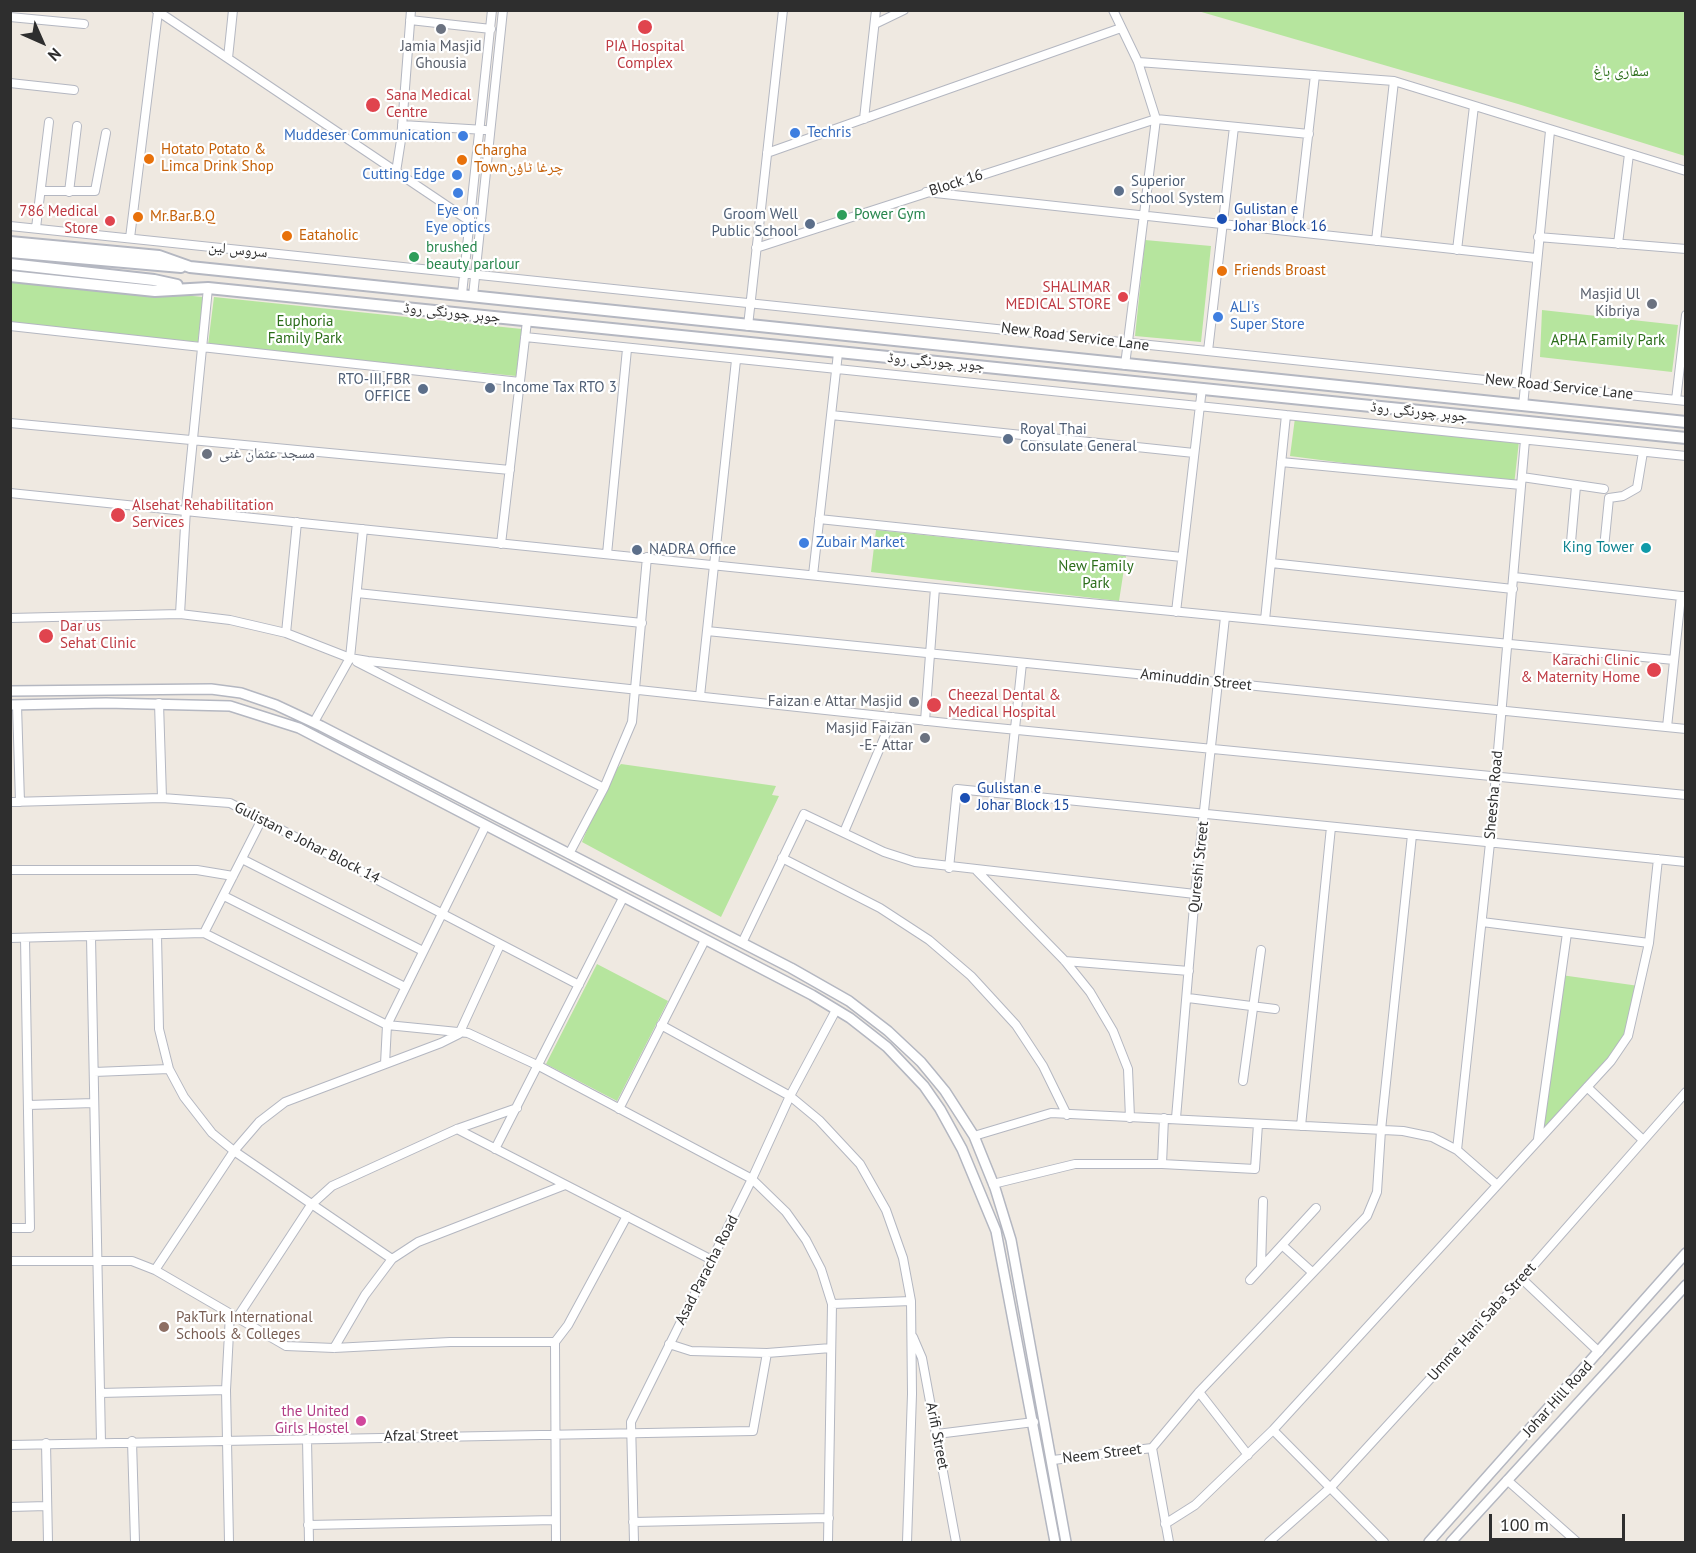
<!DOCTYPE html>
<meta charset="utf-8">
<style>
body{margin:0}
#map{position:relative;width:1696px;height:1553px;overflow:hidden;background:#efe9e1;font-family:"PT Sans",sans-serif}
canvas{display:block}
.frame{position:absolute;inset:0;border:12px solid #2e2e2e;pointer-events:none}
.north{position:absolute;left:12px;top:12px;width:60px;height:60px;-webkit-text-stroke:4px #fff;paint-order:stroke;rotate:135deg;font-size:16px;font-weight:700;line-height:24px;text-align:center;color:#2e2e2e}
.north::after{content:'';display:block;margin:auto;width:21px;height:27px;background:#2e2e2e;clip-path:polygon(50% 0,100% 100%,50% 72%,0 100%)}
.scale{position:absolute;left:1489px;top:1514px;width:136px;height:27px;box-sizing:border-box;border:3px solid #2e2e2e;border-top:0;padding-left:8px;font-size:18px;line-height:21px;white-space:nowrap;color:#2e2e2e;-webkit-text-stroke:4px #fff;paint-order:stroke}
</style>
<div id="map">
<canvas width="1696" height="1553"></canvas>
<div class="frame"></div>
<div class="north">N</div>
<div class="scale">100 m</div>
</div>
<script>
const context = document.querySelector('canvas').getContext('2d');
context.lineJoin = 'round';
function fill(path, color) {
  context.fillStyle = color;
  context.fill(path, 'evenodd');
}
function toPath(rows) {
  const path = new Path2D();
  for (const r of rows) {
    path.moveTo(r[0], r[1]);
    for (let i = 2; i < r.length; i += 2) path.lineTo(r[i], r[i + 1]);
  }
  return path;
}
function strokePath(path, color, width, dash) {
  context.strokeStyle = color;
  context.lineWidth = width;
  context.lineCap = dash ? 'butt' : 'round';
  context.setLineDash(dash || []);
  context.stroke(path);
}
function drawText(font, color, halo, rows, align = 'center') {
  context.font = font + ' "PT Sans","Noto Naskh Arabic",sans-serif';
  context.lineWidth = 4.5;
  context.setLineDash([]);
  context.textBaseline = 'middle';
  context.strokeStyle = halo;
  context.fillStyle = color;
  for (const [text, x, y, turn = 0] of rows) {
    context.save();
    context.translate(x, y);
    context.rotate((+turn || 0) * Math.PI / 180);
    context.textAlign = isNaN(turn) ? turn : align;
    if (halo) context.strokeText(text, 0, 0);
    context.fillText(text, 0, 0);
    context.restore();
  }
}
fill(toPath([
 [1198,11,1685,11,1685,156,1518,104],
 [1145,240,1211,246,1201,342,1135,336],
 [10,278,203,297,198,342,11,324],
 [214,297,522,329,516,376,208,345],
 [1542,310,1678,325,1672,372,1540,357],
 [1295,418,1519,441,1514,485,1290,456],
 [876,530,1126,556,1119,601,871,572],
 [621,764,776,786,772,795,779,796,721,917,582,842,608,779],
 [597,964,668,1001,617,1101,546,1064],
 [1561,975,1639,986,1628,1036,1611,1061,1538,1139]
]), '#b6e59e');
const minor = toPath([
 [156,10,471,222],
 [1113,10,1138,62,1156,119,1125,365],
 [10,17,84,24],
 [410,20,491,29],
 [875,24,904,10],
 [228,58,233,10],
 [1138,62,1394,81,1686,171],
 [10,83,74,90],
 [864,119,876,10],
 [402,125,485,130],
 [767,153,1121,28],
 [396,172,401,140,411,10],
 [41,191,95,191,106,133],
 [69,192,77,126],
 [926,192,1536,258],
 [10,226,1686,401],
 [36,228,49,122],
 [1297,232,1315,75],
 [1538,237,1686,249],
 [130,238,158,12],
 [1376,241,1394,81],
 [1618,244,1629,154],
 [756,248,1156,119,1309,134],
 [1457,250,1474,106],
 [462,294,492,10],
 [473,296,503,10],
 [10,326,520,382],
 [748,326,783,10],
 [525,337,1686,456],
 [1208,351,1234,127],
 [1676,400,1686,315],
 [1523,406,1550,131],
 [831,415,1194,453],
 [10,423,510,470],
 [1281,462,1521,485],
 [1522,477,1604,489],
 [10,493,935,588,1674,660],
 [819,519,1182,557],
 [1571,542,1576,486],
 [501,544,527,321],
 [1604,548,1609,498,1623,496,1637,488,1643,452],
 [607,554,627,349],
 [1271,563,1513,589],
 [813,575,838,353],
 [1514,577,1681,596],
 [357,593,642,623],
 [1176,612,1202,388],
 [180,614,186,509,208,288],
 [10,618,180,614,230,620,286,633,350,658,368,661,956,724,1686,795],
 [1265,620,1286,415],
 [707,631,1686,729],
 [286,633,297,522],
 [357,662,604,788],
 [700,696,736,360],
 [159,703,162,798],
 [17,705,20,802],
 [925,721,935,588],
 [314,722,350,658,363,529],
 [1667,727,1681,596,1686,596],
 [1008,794,1022,663],
 [10,802,162,798,230,803,579,985],
 [844,832,893,717],
 [569,854,604,788,632,722,647,557],
 [782,858,880,908,929,940,971,976,1016,1025,1043,1066,1067,1115],
 [242,859,423,951],
 [949,868,957,789,1686,862],
 [10,870,197,870,233,876],
 [977,871,1065,961,1090,992,1113,1031,1128,1069,1130,1118],
 [224,896,405,987],
 [1482,922,1649,943],
 [204,933,262,819],
 [157,935,159,1029,169,1069,184,1097,212,1133,234,1151,392,1259],
 [91,937,101,1442],
 [10,938,204,933,387,1025,468,1033,539,1066,752,1179,786,1212,806,1240,821,1269,832,1304,828,1542],
 [742,943,804,814,884,852,915,862,1195,894],
 [1065,961,1189,971],
 [1188,998,1275,1009],
 [661,1025,790,1096,819,1120,860,1164,886,1210,903,1258,911,1301,912,1394,907,1542],
 [385,1064,387,1025,485,827],
 [94,1072,169,1069],
 [1243,1081,1261,950],
 [1587,1087,1643,1140],
 [28,1105,94,1103],
 [619,1109,705,940],
 [1176,1118,1195,894,1225,617],
 [1301,1126,1331,827],
 [457,1129,712,1260],
 [974,1136,1051,1113,1403,1131,1432,1137,1457,1150,1496,1184],
 [1538,1139,1567,933],
 [495,1149,623,898],
 [1457,1150,1490,843,1525,440],
 [1162,1164,1255,1169,1258,1124],
 [993,1184,1075,1164,1162,1164,1164,1118],
 [10,1228,30,1228,25,938],
 [1282,1245,1312,1272],
 [10,1261,132,1261,155,1270,286,1346,334,1348,450,1342,555,1342],
 [1261,1267,1263,1201],
 [155,1270,234,1151,259,1122,285,1102,441,1043,459,1034,500,945],
 [1522,1279,1599,1352],
 [1250,1280,1316,1208],
 [832,1304,911,1301],
 [237,1318,311,1205,332,1186,457,1129,517,1108],
 [913,1337,922,1358,956,1542],
 [669,1344,691,1351,767,1353,831,1348],
 [334,1348,365,1295,392,1259,418,1242,565,1185],
 [1199,1392,1248,1455],
 [100,1393,226,1390],
 [1273,1430,1384,1542],
 [937,1434,1034,1422],
 [307,1439,309,1542],
 [132,1441,135,1542],
 [46,1443,48,1542],
 [10,1445,753,1431,767,1353],
 [1152,1448,1199,1392,1367,1216,1377,1192,1381,1130,1412,835],
 [1152,1448,1169,1542],
 [1053,1460,1152,1448],
 [1507,1480,1577,1542],
 [10,1507,47,1506],
 [633,1522,829,1518],
 [1165,1524,1195,1505,1273,1430,1611,1061,1628,1036,1649,943,1658,859],
 [308,1525,555,1520],
 [229,1542,226,1390,230,1314],
 [556,1542,555,1342,568,1325,627,1216],
 [634,1542,631,1422,752,1179,790,1096,836,1010],
 [1269,1542,1331,1487,1518,1283,1686,1092]
]);
const tertiary = toPath([
 [10,691,211,689,241,693,276,705,321,726,791,968,849,1001,888,1031,921,1062,945,1091,974,1136,995,1188,1011,1240,1066,1542],
 [10,705,106,703,230,706,299,728,812,995,850,1018,887,1047,924,1086,940,1109,962,1149,996,1231,1055,1542],
 [1429,1542,1686,1253],
 [1451,1542,1686,1285]
]);
const secondary = toPath([
 [10,242,159,256,190,267,1686,422],
 [10,252,181,267],
 [10,264,154,280,177,285],
 [10,276,155,291,208,288,1686,438]
]);
strokePath(minor, '#b4b7c1', 10);
strokePath(tertiary, '#b4b7c1', 12);
strokePath(secondary, '#b4b7c1', 14);
strokePath(minor, '#fff', 8);
strokePath(tertiary, '#fff', 9);
strokePath(secondary, '#fff', 10);
for (const [x, y, r, color] of [
 [645,27,8,"#e0444e"],
 [441,29,6,"#6b7280"],
 [373,105,8,"#e0444e"],
 [795,133,6,"#3f7fe0"],
 [463,136,6,"#3f7fe0"],
 [149,159,6,"#e8710a"],
 [462,160,6,"#e8710a"],
 [457,175,6,"#3f7fe0"],
 [1119,191,6,"#5c6f8a"],
 [458,193,6,"#3f7fe0"],
 [842,215,6,"#2e9e5b"],
 [138,217,6,"#e8710a"],
 [1222,219,6,"#1a4fb4"],
 [110,221,6,"#e0444e"],
 [810,224,6,"#5c6f8a"],
 [287,236,6,"#e8710a"],
 [414,257,6,"#2e9e5b"],
 [1222,271,6,"#e8710a"],
 [1123,297,6,"#e0444e"],
 [1652,304,6,"#6b7280"],
 [1218,317,6,"#3f7fe0"],
 [490,388,6,"#5c6f8a"],
 [423,389,6,"#5c6f8a"],
 [1008,439,6,"#5c6f8a"],
 [207,454,6,"#6b7280"],
 [118,515,8,"#e0444e"],
 [804,543,6,"#3f7fe0"],
 [1646,548,6,"#0f9aa8"],
 [637,550,6,"#5c6f8a"],
 [46,636,8,"#e0444e"],
 [1654,670,8,"#e0444e"],
 [914,702,6,"#6b7280"],
 [934,705,8,"#e0444e"],
 [925,738,6,"#6b7280"],
 [965,798,6,"#1a4fb4"],
 [164,1327,6,"#8d6e63"],
 [361,1421,6,"#d1479c"]
]) {
  const dot = new Path2D();
  dot.arc(x, y, r, 0, 2 * Math.PI);
  context.fillStyle = color;
  context.fill(dot);
  strokePath(dot, '#fff', 2);
}
drawText('15px', '#5b616d', '#fff', [
 ["Jamia Masjid",441,47,"center"],
 ["Ghousia",441,64,"center"],
 ["Masjid Ul",1640,295],
 ["Kibriya",1640,312],
 ["مسجد عثمان غنی",219,454,"left"],
 ["Faizan e Attar Masjid",902,702],
 ["Masjid Faizan",913,729],
 ["-E- Attar",913,746]
], 'right');
drawText('15px', '#be3a42', '#fff', [
 ["PIA Hospital",645,47,"center"],
 ["Complex",645,64,"center"],
 ["Sana Medical",386,96],
 ["Centre",386,113],
 ["786 Medical",98,212,"right"],
 ["Store",98,229,"right"],
 ["SHALIMAR",1111,288,"right"],
 ["MEDICAL STORE",1111,305,"right"],
 ["Alsehat Rehabilitation",132,506],
 ["Services",132,523],
 ["Dar us",60,627],
 ["Sehat Clinic",60,644],
 ["Karachi Clinic",1640,661,"right"],
 ["& Maternity Home",1640,678,"right"],
 ["Cheezal Dental &",948,696],
 ["Medical Hospital",948,713]
], 'left');
drawText('15px', '#2c6e1b', '#fff', [
 ["سفاری باغ",1621,72],
 ["Euphoria",305,322],
 ["Family Park",305,339],
 ["APHA Family Park",1608,341],
 ["New Family",1096,567],
 ["Park",1096,584]
]);
drawText('15px', '#366cbe', '#fff', [
 ["Techris",807,133],
 ["Muddeser Communication",451,136,"right"],
 ["Cutting Edge",445,175,"right"],
 ["Eye on",458,211,"center"],
 ["Eye optics",458,228,"center"],
 ["ALI's",1230,308],
 ["Super Store",1230,325],
 ["Zubair Market",816,543]
], 'left');
drawText('15px', '#c56008', '#fff', [
 ["Hotato Potato &",161,150],
 ["Limca Drink Shop",161,167],
 ["Chargha",474,151],
 ["Townچرغا ٹاؤن",474,168],
 ["Mr.Bar.B.Q",150,217],
 ["Eataholic",299,236],
 ["Friends Broast",1234,271]
], 'left');
drawText('15px', '#4e5e75', '#fff', [
 ["Superior",1131,182],
 ["School System",1131,199],
 ["Groom Well",798,215,"right"],
 ["Public School",798,232,"right"],
 ["RTO-III,FBR",411,380,"right"],
 ["OFFICE",411,397,"right"],
 ["Income Tax RTO 3",502,388],
 ["Royal Thai",1020,430],
 ["Consulate General",1020,447],
 ["NADRA Office",649,550]
], 'left');
drawText('15px', '#2e2e2e', '#fff', [
 ["Block 16",956,183,-18],
 ["سروس لین",238,250,6],
 ["جوہر چورنگی روڈ",452,313,6],
 ["New Road Service Lane",1075,337,7],
 ["جوہر چورنگی روڈ",936,362,5],
 ["New Road Service Lane",1559,387,6],
 ["جوہر چورنگی روڈ",1419,412,6],
 ["Aminuddin Street",1196,680,6],
 ["Sheesha Road",1494,795,-85],
 ["Gulistan e Johar Block 14",307,843,27],
 ["Qureshi Street",1199,867,-84],
 ["Asad Paracha Road",707,1270,-63],
 ["Umme Hani Saba Street",1482,1322,-48],
 ["Johar Hill Road",1558,1399,-48],
 ["Afzal Street",421,1436,-1],
 ["Arifi Street",937,1436,79],
 ["Neem Street",1102,1454,-7]
]);
drawText('15px', '#164399', '#fff', [
 ["Gulistan e",1234,210],
 ["Johar Block 16",1234,227],
 ["Gulistan e",977,789],
 ["Johar Block 15",977,806]
], 'left');
drawText('15px', '#27864d', '#fff', [
 ["Power Gym",854,215],
 ["brushed",426,248],
 ["beauty parlour",426,265]
], 'left');
drawText('15px', '#0d838f', '#fff', [
 ["King Tower",1634,548]
], 'right');
drawText('15px', '#785e54', '#fff', [
 ["PakTurk International",176,1318],
 ["Schools & Colleges",176,1335]
], 'left');
drawText('15px', '#b23c85', '#fff', [
 ["the United",349,1412],
 ["Girls Hostel",349,1429]
], 'right');
</script>
